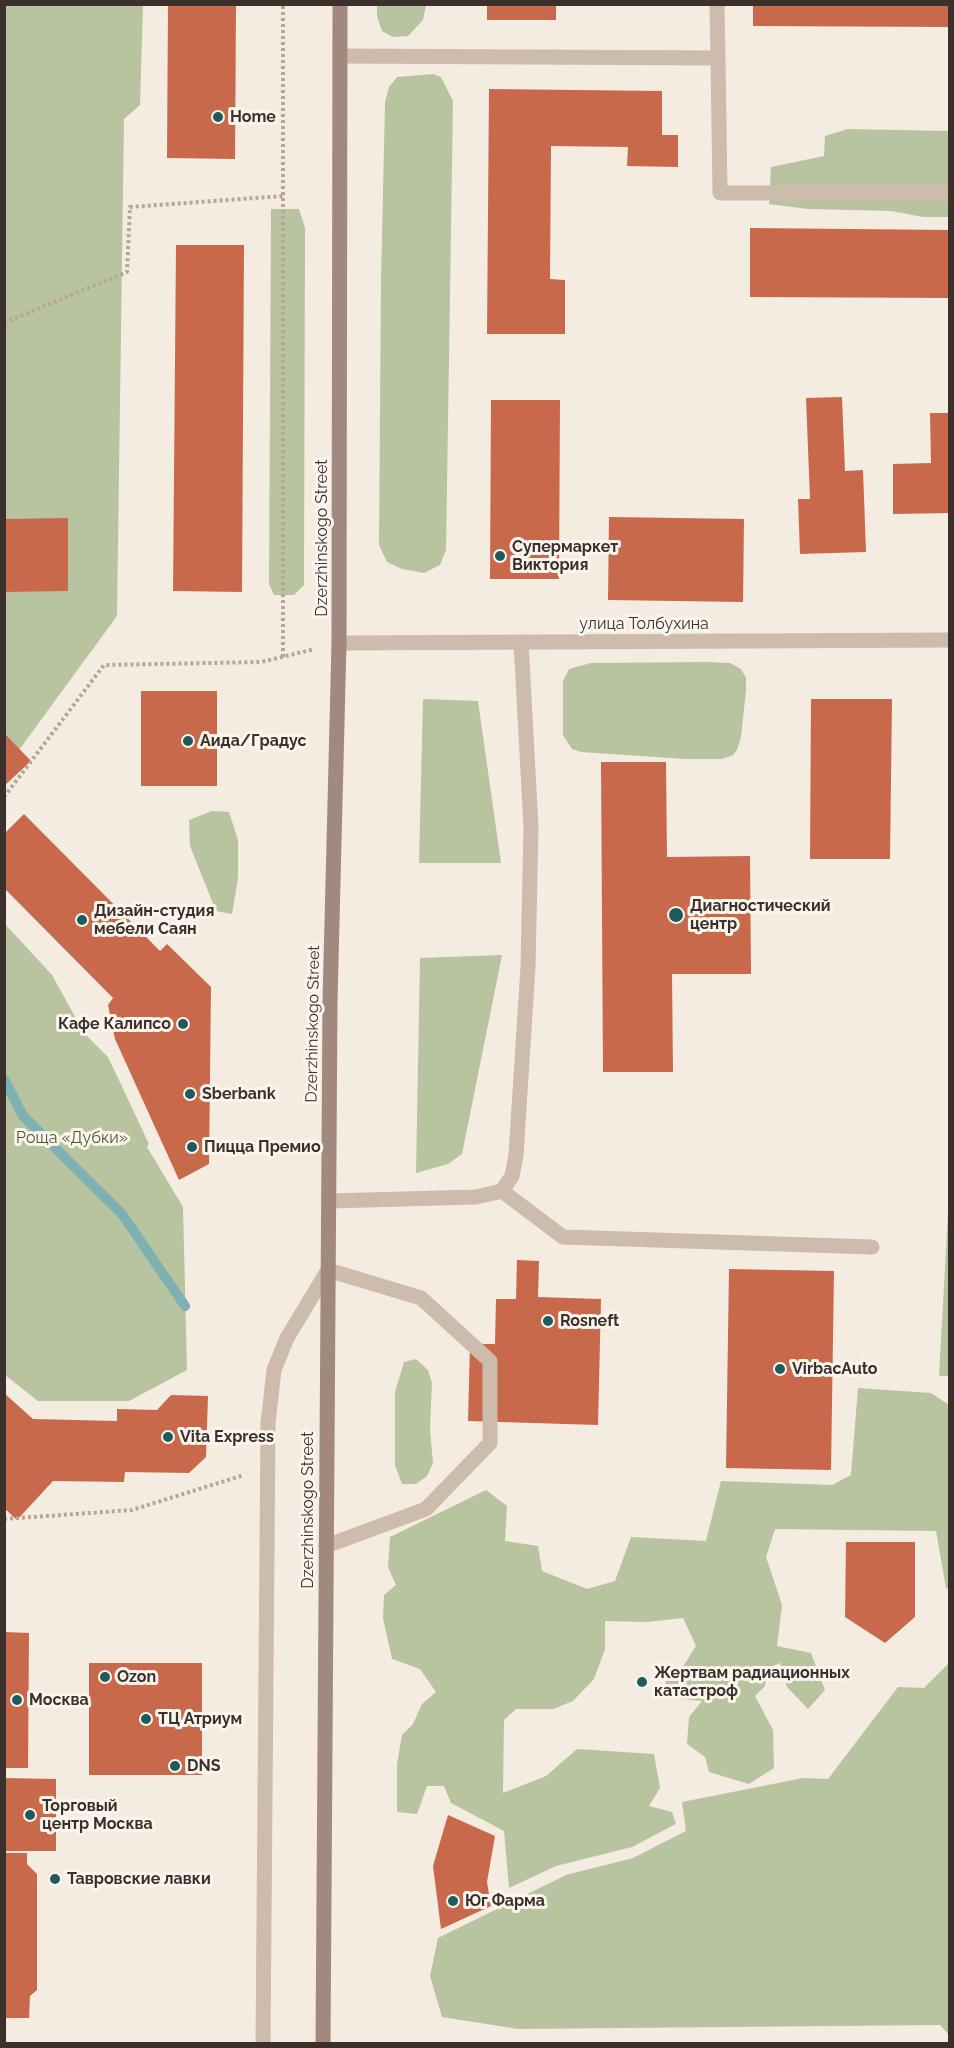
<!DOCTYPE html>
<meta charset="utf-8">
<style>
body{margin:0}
#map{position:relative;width:954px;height:2048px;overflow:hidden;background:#f4ebe1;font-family:Raleway,sans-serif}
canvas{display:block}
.frame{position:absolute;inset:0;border:6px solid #3b302b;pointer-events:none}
</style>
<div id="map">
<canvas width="954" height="2048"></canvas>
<div class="frame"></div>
</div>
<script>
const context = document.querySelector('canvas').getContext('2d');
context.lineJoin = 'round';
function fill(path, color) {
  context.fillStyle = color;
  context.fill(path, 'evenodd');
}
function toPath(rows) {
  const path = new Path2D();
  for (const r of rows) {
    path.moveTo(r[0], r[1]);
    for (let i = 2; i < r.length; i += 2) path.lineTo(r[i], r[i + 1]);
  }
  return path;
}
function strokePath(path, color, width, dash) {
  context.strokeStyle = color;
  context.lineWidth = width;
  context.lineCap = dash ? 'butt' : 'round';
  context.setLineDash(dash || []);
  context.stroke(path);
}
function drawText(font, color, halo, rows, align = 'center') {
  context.font = font + ' Raleway,sans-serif';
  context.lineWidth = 6;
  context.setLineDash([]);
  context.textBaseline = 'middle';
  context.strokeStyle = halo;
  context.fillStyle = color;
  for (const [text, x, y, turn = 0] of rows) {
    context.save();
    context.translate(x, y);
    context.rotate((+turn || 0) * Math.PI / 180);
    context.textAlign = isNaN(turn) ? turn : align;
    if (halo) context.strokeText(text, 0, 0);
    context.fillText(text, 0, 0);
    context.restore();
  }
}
fill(toPath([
 [5,5,143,5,140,105,124,119,117,616,5,769],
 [377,5,426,5,423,20,408,36,393,37,382,31,377,16],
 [433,74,441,77,453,101,446,550,440,565,424,573,402,569,387,562,379,545,381,281,385,102,389,87,397,77],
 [848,129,949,131,949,217,923,217,891,211,808,209,769,204,771,167,824,156,825,136],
 [271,209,299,209,305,228,304,585,294,595,274,595,269,584],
 [591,663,706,662,730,663,741,669,746,678,746,690,741,737,737,750,733,755,722,759,686,759,581,752,572,749,563,735,563,681,569,669],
 [423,699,478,701,501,863,419,863],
 [212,811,229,812,238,840,238,878,232,914,216,911,190,846,189,820],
 [5,924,52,975,84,1033,108,1057,149,1144,147,1147,183,1207,187,1370,129,1401,38,1401,5,1375],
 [502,955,462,1154,448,1164,416,1173,420,958],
 [949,1195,950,1195,949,1376,939,1376],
 [416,1359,428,1370,432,1383,430,1429,433,1463,427,1476,416,1484,402,1484,395,1465,395,1392,404,1362],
 [858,1388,931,1393,949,1405,949,1589,946,1588,936,1531,775,1529,766,1557,782,1605,777,1646,811,1653,825,1690,808,1709,787,1687,780,1663,768,1668,765,1686,755,1696,773,1730,774,1768,749,1784,709,1772,705,1757,687,1744,689,1717,702,1701,664,1697,666,1681,681,1670,696,1646,683,1618,647,1622,605,1621,605,1649,594,1679,573,1701,553,1709,516,1709,504,1720,503,1793,546,1776,577,1749,654,1754,660,1788,649,1806,672,1812,676,1824,632,1847,556,1866,509,1888,504,1831,451,1803,444,1786,427,1786,417,1814,397,1812,397,1764,402,1735,413,1724,422,1704,436,1692,420,1669,392,1659,383,1618,384,1595,396,1585,388,1567,390,1537,486,1490,507,1506,505,1541,538,1546,542,1571,587,1589,615,1581,631,1537,706,1541,721,1481,832,1485,851,1475],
 [949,1663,949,2035,940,2025,518,2029,442,2017,430,1976,438,1938,566,1875,633,1858,686,1831,682,1802,803,1778,828,1779,898,1687,924,1688]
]), '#b8c4a0');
strokePath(toPath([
 [4,1079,23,1116,122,1214,185,1306]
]), '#7fb0b2', 10);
fill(toPath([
 [168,4,236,4,235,159,167,158],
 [487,4,556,4,556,20,487,20],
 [753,4,950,4,950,27,753,26],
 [489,89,662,91,662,135,678,135,678,167,627,166,628,147,551,146,550,279,565,280,565,334,487,334],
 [750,228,950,230,950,298,750,297],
 [176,245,244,245,242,592,173,591],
 [842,397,845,471,863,470,866,552,800,554,798,499,810,499,806,398],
 [491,400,560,400,559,579,490,579],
 [930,413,950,413,950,513,893,514,893,464,931,463],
 [609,517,744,519,743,602,608,600],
 [68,518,68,591,4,592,4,519],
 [141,691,217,691,217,786,141,786],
 [811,699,892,699,890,859,810,859],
 [4,733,31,761,4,786],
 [601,762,666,762,667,857,750,856,751,974,672,974,673,1072,603,1072],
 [24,814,160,951,167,944,211,987,209,1164,179,1180,115,1039,108,1005,113,998,4,888,4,834],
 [517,1260,539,1261,538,1297,601,1299,598,1425,468,1421,470,1344,495,1344,496,1299,516,1299],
 [729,1269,834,1271,831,1470,726,1468],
 [4,1393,33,1419,117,1421,117,1409,157,1410,171,1395,208,1396,206,1457,189,1473,125,1472,124,1482,53,1481,17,1520,4,1508],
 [846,1542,915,1542,915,1617,885,1643,845,1617],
 [4,1632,29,1633,28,1768,4,1768],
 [89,1663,202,1663,202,1775,89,1775],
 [4,1778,56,1779,56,1851,4,1851],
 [448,1815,495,1836,487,1882,491,1906,441,1929,433,1866],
 [4,1853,27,1853,27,1864,37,1874,37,1990,30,1996,29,2018,4,2018]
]), '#c8694b');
strokePath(toPath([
 [4,323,127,272,130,207,283,196],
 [283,657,283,4],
 [4,797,104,665,261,662,315,649],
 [4,1519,132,1510,244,1475]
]), '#b9a596', 4, [3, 3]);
strokePath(toPath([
 [502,1191,563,1237,872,1247],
 [330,1201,476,1197,502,1191,512,1176,516,1155,528,967,531,827,521,642],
 [326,1546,426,1509,490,1443,490,1361,421,1298,328,1270]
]), '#cdbbac', 15);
strokePath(toPath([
 [340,56,718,58,717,4],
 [718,58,720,193,950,193],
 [339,643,950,640]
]), '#cdbbac', 15);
strokePath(toPath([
 [263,2044,268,1423,274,1370,287,1338,328,1270]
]), '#cdbbac', 15);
strokePath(toPath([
 [323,2044,330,1002,339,643,340,4]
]), '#a18a7d', 15);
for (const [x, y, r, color] of [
 [218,117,6,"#1f5a5e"],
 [500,556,6,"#1f5a5e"],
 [188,741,6,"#1f5a5e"],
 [676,915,8,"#1f5a5e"],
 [82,920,6,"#1f5a5e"],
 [183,1024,6,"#1f5a5e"],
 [190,1094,6,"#1f5a5e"],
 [192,1147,6,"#1f5a5e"],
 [548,1321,6,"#1f5a5e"],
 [780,1369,6,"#1f5a5e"],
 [168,1437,6,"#1f5a5e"],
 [105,1677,6,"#1f5a5e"],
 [642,1682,6,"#1f5a5e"],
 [17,1700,6,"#1f5a5e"],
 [146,1719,6,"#1f5a5e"],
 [175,1766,6,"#1f5a5e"],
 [30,1815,6,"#1f5a5e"],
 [55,1879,6,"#1f5a5e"],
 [453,1901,6,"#1f5a5e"]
]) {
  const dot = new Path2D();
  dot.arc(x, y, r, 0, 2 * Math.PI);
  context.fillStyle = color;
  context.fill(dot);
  strokePath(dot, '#fbf5ee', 2);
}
drawText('bold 16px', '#3b302b', '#fbf5ee', [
 ["Home",230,117],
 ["Супермаркет",512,547],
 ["Виктория",512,565],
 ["Аида/Градус",200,741],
 ["Диагностический",690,906],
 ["центр",690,924],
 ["Дизайн-студия",94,911],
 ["мебели Саян",94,929],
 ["Кафе Калипсо",171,1024,"right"],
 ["Sberbank",202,1094],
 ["Пицца Премио",204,1147],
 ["Rosneft",560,1321],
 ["VirbacAuto",792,1369],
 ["Vita Express",180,1437],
 ["Жертвам радиационных",654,1673],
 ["катастроф",654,1691],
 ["Ozon",117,1677],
 ["Москва",29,1700],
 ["ТЦ Атриум",158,1719],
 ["DNS",187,1766],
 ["Торговый",42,1806],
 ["центр Москва",42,1824],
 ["Тавровские лавки",67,1879],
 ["Юг Фарма",465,1901]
], 'left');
drawText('16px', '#3b302b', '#fbf5ee', [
 ["Dzerzhinskogo Street",322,538,-90],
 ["улица Толбухина",644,624],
 ["Dzerzhinskogo Street",313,1024,-89],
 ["Dzerzhinskogo Street",308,1510,-90]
]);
drawText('16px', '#4a5a2e', '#fbf5ee', [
 ["Роща «Дубки»",72,1138]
]);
</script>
